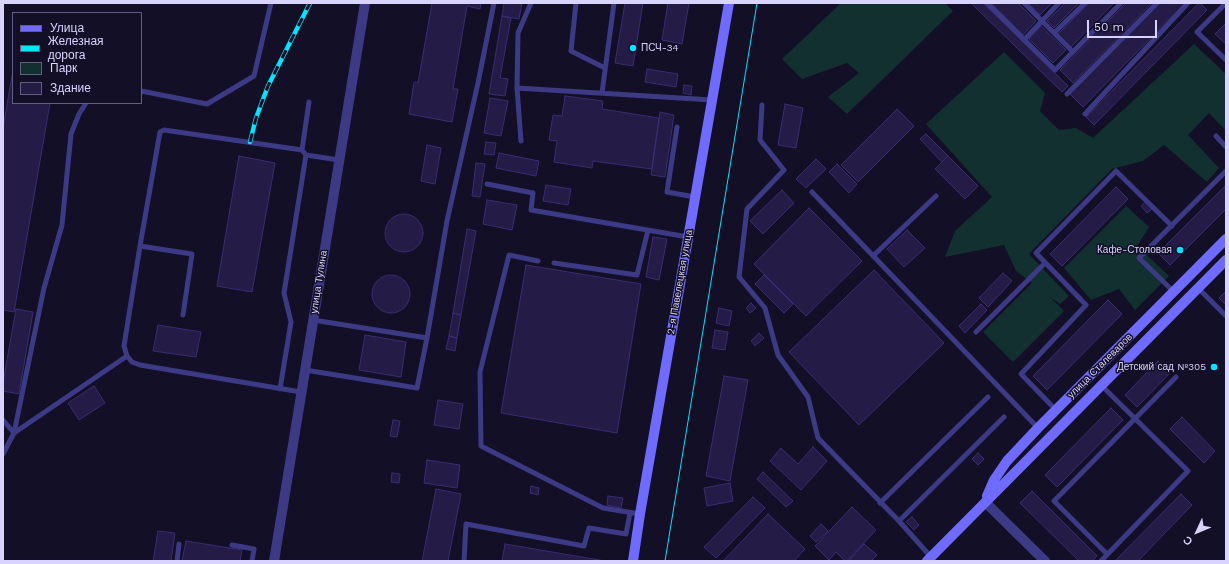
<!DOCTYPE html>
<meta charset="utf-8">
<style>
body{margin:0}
#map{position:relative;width:1229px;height:564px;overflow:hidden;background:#130f26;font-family:"Work Sans",sans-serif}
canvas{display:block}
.frame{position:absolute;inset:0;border:4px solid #d9d4ff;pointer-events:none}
.legend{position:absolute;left:12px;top:12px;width:130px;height:92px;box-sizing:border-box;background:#130f26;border:1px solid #625e7d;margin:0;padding:5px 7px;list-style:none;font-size:12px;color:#d9d4ff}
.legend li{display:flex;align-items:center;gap:8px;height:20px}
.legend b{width:20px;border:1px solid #625e7d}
.north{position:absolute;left:1177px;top:512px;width:40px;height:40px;-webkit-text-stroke:3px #130f26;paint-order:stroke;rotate:226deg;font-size:11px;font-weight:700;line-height:16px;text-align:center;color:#d9d4ff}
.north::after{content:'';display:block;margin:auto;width:14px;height:18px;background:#d9d4ff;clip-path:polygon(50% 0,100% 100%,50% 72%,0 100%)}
.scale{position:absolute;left:1087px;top:20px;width:70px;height:18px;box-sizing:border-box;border:2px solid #d9d4ff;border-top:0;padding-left:5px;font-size:12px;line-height:14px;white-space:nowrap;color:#d9d4ff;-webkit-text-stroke:3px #130f26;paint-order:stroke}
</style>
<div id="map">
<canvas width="1229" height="564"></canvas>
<div class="frame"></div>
<ul class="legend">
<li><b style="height:5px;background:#6f6bff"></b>Улица</li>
<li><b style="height:5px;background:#00e5ff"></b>Железная дорога</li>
<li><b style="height:11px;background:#12302f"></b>Парк</li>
<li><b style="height:11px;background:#241b47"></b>Здание</li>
</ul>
<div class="north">С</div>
<div class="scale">50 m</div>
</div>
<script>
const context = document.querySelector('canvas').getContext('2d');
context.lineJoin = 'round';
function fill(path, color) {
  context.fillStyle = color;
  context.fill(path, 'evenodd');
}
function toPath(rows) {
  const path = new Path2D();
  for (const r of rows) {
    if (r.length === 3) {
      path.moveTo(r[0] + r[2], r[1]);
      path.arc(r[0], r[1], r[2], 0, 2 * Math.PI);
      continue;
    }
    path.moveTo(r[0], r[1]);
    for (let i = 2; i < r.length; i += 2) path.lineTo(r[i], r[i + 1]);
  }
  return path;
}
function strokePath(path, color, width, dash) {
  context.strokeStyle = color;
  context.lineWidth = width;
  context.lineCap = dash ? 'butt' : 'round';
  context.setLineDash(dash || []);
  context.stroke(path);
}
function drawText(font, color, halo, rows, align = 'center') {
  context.font = font + ' "Work Sans",sans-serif';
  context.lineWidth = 3;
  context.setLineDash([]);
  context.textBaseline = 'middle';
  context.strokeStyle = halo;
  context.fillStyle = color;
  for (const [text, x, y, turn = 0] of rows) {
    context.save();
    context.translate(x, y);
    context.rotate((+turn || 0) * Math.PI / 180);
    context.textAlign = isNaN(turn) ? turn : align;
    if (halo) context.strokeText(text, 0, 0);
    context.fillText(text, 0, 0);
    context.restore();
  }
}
fill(toPath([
 [841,3,945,3,953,11,847,114,828,97,859,73,847,63,802,79,782,59],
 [1194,44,1226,74,1226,131,1209,113,1188,135,1219,168,1207,182,1164,145,1143,161,1112,169,1029,254,1069,296,1060,304,1050,297,1064,311,1013,362,983,332,1032,283,1016,271,1004,245,945,257,955,231,992,197,926,124,1004,52,1045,93,1040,111,1059,130,1076,128,1093,138],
 [1126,206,1149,227,1137,246,1169,276,1135,310,1119,289,1091,300,1064,268]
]), '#12302f');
const building = toPath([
 [432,3,481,3,480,9,467,6,453,89,458,89,452,122,409,114,414,82,418,83,432,3],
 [504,3,522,3,519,19,502,16,504,3],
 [625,3,643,3,633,66,615,63,625,3],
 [668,3,689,3,682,44,662,40,668,3],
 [971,3,983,3,1068,86,1062,92,971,3],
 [991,3,1018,3,1036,21,1023,35,991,3],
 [1028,3,1052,3,1040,15,1028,3],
 [1065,3,1079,3,1054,28,1047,21,1065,3],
 [1089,3,1114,3,1071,47,1058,34,1089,3],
 [1126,3,1152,3,1073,83,1060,70,1126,3],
 [1160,3,1185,3,1083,107,1070,94,1160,3],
 [1199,3,1200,3,1207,10,1094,125,1086,117,1199,3],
 [502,16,511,18,500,78,508,79,505,96,489,94,502,16],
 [1226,23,1226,44,1215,34,1226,23],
 [1041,26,1066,50,1053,63,1029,39,1041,26],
 [647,69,678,74,676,87,645,82,647,69],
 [13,70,13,103,50,103,14,312,3,310,3,128,13,70],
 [684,85,692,86,691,95,683,93,684,85],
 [565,96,603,101,602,109,659,118,652,169,593,161,592,168,554,162,557,141,549,140,553,115,562,116,565,96],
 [490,98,508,101,501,136,484,133,490,98],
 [785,104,803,108,796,148,778,145,785,104],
 [897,109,914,126,858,182,841,165,897,109],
 [660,112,674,115,665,177,651,175,660,112],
 [926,134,948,156,942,162,920,139,926,134],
 [486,142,496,143,494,155,484,154,486,142],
 [427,145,441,148,435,184,421,181,427,145],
 [499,153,539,161,536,176,496,168,499,153],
 [239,156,275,163,252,292,217,286,239,156],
 [948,156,978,186,965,199,935,169,948,156],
 [816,159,826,169,806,188,796,179,816,159],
 [476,163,485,164,480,197,472,196,476,163],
 [837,164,857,184,849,193,829,172,837,164],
 [546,185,571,189,568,205,543,201,546,185],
 [1225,186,1226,209,1170,265,1158,253,1225,186],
 [1116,187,1128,199,1062,266,1050,254,1116,187],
 [782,190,794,203,763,234,750,221,782,190],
 [487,200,517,205,512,230,483,224,487,200],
 [1145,202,1152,209,1147,213,1141,206,1145,202],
 [809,208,862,261,806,316,754,264,809,208],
 [404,233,19],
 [467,229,476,231,461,315,453,313,467,229],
 [907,230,925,248,904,267,887,249,907,230],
 [653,237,667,239,659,280,646,277,653,237],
 [526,265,641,284,617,433,501,413,526,265],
 [874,270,944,343,859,425,789,352,874,270],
 [1003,273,1012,281,988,307,979,298,1003,273],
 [391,294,19],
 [764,275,793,304,784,313,755,284,764,275],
 [1226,291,1226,305,1219,298,1226,291],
 [1108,300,1122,314,1047,390,1033,376,1108,300],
 [751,303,756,308,750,313,746,308,751,303],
 [981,304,987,310,965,333,959,326,981,304],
 [719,308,732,311,729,326,716,323,719,308],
 [16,309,33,312,19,394,3,391,3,383,16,309],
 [453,313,461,315,457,338,449,336,453,313],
 [158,325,201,332,196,357,153,351,158,325],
 [715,330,728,332,725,350,712,348,715,330],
 [759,333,764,338,755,346,751,341,759,333],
 [365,335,406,342,401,377,359,370,365,335],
 [449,336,457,338,455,351,446,349,449,336],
 [1158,361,1170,373,1137,407,1125,395,1158,361],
 [724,376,748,380,730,481,706,476,724,376],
 [94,386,105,403,79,420,68,403,94,386],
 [438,400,463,404,459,429,434,425,438,400],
 [1111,408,1123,420,1057,487,1045,475,1111,408],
 [1182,417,1215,451,1204,463,1170,429,1182,417],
 [393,420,400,421,397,437,390,436,393,420],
 [813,447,827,461,801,490,770,461,781,448,798,464,813,447],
 [978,453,984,459,978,465,972,459,978,453],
 [427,460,460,465,457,488,424,483,427,460],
 [763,472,793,501,786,507,757,479,763,472],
 [392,473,400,474,399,483,391,482,392,473],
 [730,483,733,501,707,506,704,488,730,483],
 [531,486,539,488,538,495,530,493,531,486],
 [436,489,461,494,448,561,422,561,436,489],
 [1032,491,1097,556,1092,561,1079,561,1020,503,1032,491],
 [1181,494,1192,505,1138,561,1115,561,1181,494],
 [608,496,623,498,621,508,607,505,608,496],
 [753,497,765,508,716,558,704,547,753,497],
 [852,507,876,530,847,561,845,561,836,552,829,560,815,546,852,507],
 [768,514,805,549,794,561,723,561,768,514],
 [912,517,919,525,914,530,906,522,912,517],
 [821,524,828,531,816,542,810,536,821,524],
 [158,531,175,533,171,561,153,561,158,531],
 [186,541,242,550,240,561,182,561,186,541],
 [505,544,605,561,502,561,505,544],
 [864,544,877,555,871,561,851,561,850,559,864,544]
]);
fill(building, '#241b47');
strokePath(building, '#3b2d73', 1);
strokePath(toPath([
 [576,3,571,51,605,68],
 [987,3,1055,70,1121,3],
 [1024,3,1073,52],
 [1226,3,1197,32,1226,60],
 [1054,33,1085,3],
 [1024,40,1059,3],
 [517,88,712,100],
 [141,91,207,104,254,76,271,3],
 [602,93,614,3],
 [1067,94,1157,3],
 [762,105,760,140,784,170,747,209,739,277,765,308,778,355,808,397,818,438,899,521,931,557],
 [1085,114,1188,3],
 [677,127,667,192,695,197],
 [1216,136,1226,147],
 [521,141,517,88,518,33,531,3],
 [302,150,309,102],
 [487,184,533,193,531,210,688,237],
 [812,192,1038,428],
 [140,246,192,254,183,315],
 [873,256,936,196],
 [538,261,509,255,480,372,481,446,603,508,640,514],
 [554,263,637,275,648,230],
 [1198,288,1226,316],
 [1174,292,1139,258,1226,171],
 [313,320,427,338,447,221,478,83,494,3],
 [976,332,1045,263],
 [305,370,417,388,427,338],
 [280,389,291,322,284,293,306,155],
 [301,392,140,365,132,362,127,356,124,346,140,246,160,132,164,130,302,150,306,155,339,160],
 [1056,410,1021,374,1086,305,1036,253,1116,171,1172,226],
 [3,420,14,433,127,356],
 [3,454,14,433,44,288,62,225,71,134,79,114,86,103],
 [880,503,988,397],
 [899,521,1004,417],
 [232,545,254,549,252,561],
 [1107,554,1054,501,1176,377],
 [177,561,179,544],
 [464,561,466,524,584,546,589,528,626,534,630,513],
 [1101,561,1188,471,1101,385]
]), '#3d3a85', 5);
strokePath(toPath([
 [985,502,1045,561],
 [274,561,365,3]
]), '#3d3a85', 10);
strokePath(toPath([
 [987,496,994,480,1007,461,1038,428,1226,239],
 [633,561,640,514,729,3],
 [927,561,1226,260]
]), '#6f6bff', 10);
strokePath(toPath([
 [665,561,757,3]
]), '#00e5ff', 1);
const rail = toPath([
 [250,142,256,118,268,86,310,3]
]);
strokePath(rail, '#00e5ff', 4.5);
strokePath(rail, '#130f26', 3, [9]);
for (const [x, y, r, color] of [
 [633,48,4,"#00e5ff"],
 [1180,250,4,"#00e5ff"],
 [1214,367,4,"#00e5ff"]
]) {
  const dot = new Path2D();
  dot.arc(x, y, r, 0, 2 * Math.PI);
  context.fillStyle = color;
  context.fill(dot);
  strokePath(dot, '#130f26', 1.5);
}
drawText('10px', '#d9d4ff', '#130f26', [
 ["ПСЧ-34",641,48,"left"],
 ["Кафе-Столовая",1172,250],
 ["Детский сад №305",1206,367]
], 'right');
drawText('10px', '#d9d4ff', '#130f26', [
 ["улица Тулина",319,282,-81],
 ["2-я Павелецкая улица",680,282,-80],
 ["улица Сталеваров",1100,366,-45]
]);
</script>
